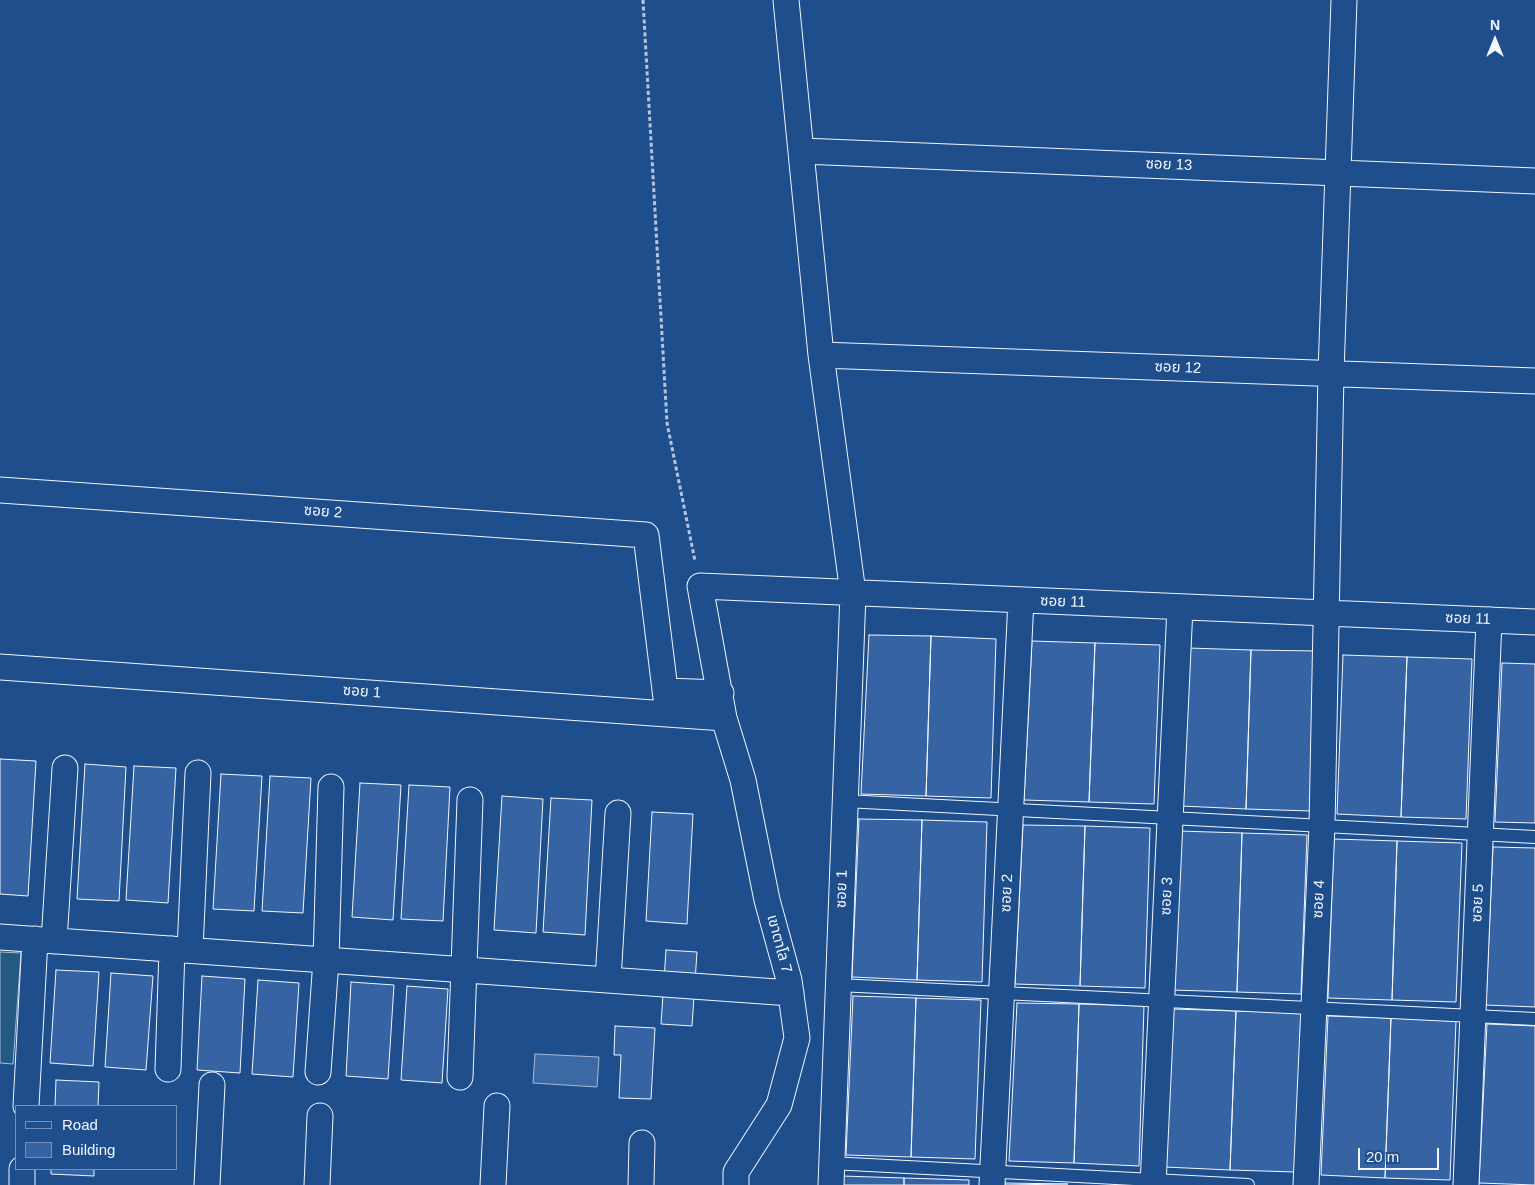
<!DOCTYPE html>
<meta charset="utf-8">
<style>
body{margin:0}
#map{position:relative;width:1535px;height:1185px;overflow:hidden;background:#1f4e8c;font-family:Helvetica,sans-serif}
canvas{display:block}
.legend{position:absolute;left:15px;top:1105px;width:162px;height:65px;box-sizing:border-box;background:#1f4e8c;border:1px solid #7391ba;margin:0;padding:6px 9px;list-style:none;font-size:15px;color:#f2f6ff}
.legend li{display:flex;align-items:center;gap:10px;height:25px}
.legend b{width:25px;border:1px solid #7391ba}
.north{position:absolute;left:1470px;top:15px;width:50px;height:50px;-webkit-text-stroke:4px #1f4e8c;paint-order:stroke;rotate:0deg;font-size:14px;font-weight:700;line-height:20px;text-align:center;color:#f2f6ff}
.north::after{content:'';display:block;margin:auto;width:18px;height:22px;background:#f2f6ff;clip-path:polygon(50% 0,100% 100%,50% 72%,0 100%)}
.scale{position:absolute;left:1358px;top:1148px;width:81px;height:22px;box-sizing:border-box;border:2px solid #f2f6ff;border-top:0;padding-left:6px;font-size:15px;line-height:18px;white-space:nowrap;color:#f2f6ff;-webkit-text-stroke:4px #1f4e8c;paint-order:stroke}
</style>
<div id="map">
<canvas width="1535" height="1185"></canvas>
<ul class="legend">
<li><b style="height:6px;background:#1f4e8c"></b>Road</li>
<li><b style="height:14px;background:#3563a3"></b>Building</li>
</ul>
<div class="north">N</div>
<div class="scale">20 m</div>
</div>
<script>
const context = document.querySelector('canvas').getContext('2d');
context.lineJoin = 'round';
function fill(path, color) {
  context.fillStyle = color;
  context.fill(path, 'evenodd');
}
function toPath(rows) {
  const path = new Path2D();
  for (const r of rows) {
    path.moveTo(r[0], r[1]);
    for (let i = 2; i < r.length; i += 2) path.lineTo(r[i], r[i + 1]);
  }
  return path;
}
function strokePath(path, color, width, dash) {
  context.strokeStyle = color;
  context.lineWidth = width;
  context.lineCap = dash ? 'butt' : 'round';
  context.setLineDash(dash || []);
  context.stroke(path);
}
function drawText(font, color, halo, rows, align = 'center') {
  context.font = font + ' Helvetica,"Noto Sans Thai",sans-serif';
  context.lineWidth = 4;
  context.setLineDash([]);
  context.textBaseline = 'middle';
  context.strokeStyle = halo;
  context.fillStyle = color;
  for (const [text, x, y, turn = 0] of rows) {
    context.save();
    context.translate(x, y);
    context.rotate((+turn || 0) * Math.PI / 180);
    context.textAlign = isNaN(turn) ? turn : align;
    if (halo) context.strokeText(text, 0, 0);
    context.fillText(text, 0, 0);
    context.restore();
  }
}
const green = toPath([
 [0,952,21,953,13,1064,0,1063,0,952]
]);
fill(green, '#245a82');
strokePath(green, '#a8bbd7', 1);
const water = toPath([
 [535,1054,599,1057,597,1087,533,1083,535,1054]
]);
fill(water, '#3b69a3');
strokePath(water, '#a8bbd7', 1);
const building = toPath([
 [869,635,931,636,926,796,861,794,869,635],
 [931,636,996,639,991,798,926,796,931,636],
 [1032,641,1095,643,1089,802,1024,800,1032,641],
 [1095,643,1160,645,1154,804,1089,802,1095,643],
 [1188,648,1251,650,1246,809,1181,806,1188,648],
 [1251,650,1316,651,1311,811,1246,809,1251,650],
 [1343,655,1407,657,1401,817,1337,814,1343,655],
 [1407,657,1472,659,1466,819,1401,817,1407,657],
 [1502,663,1535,664,1535,823,1495,822,1502,663],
 [0,759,36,761,28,896,0,894,0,759],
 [85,764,126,767,119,901,77,899,85,764],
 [134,766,176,768,168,903,126,900,134,766],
 [221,774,262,776,254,911,213,909,221,774],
 [270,776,311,778,303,913,262,911,270,776],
 [360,783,401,785,393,920,352,917,360,783],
 [409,785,450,787,443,921,401,919,409,785],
 [502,796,543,799,536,933,494,930,502,796],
 [551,798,592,800,585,935,543,932,551,798],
 [652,812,693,814,687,924,646,921,652,812],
 [859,819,922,820,917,980,852,977,859,819],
 [922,820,987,822,982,982,917,980,922,820],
 [1023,825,1085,826,1080,986,1015,984,1023,825],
 [1085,826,1150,828,1145,988,1080,986,1085,826],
 [1179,831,1242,833,1237,992,1172,990,1179,831],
 [1242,833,1307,835,1301,994,1237,992,1242,833],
 [1334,839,1397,841,1392,1000,1328,998,1334,839],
 [1397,841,1462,843,1456,1002,1392,1000,1397,841],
 [1493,847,1535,848,1535,1007,1486,1005,1493,847],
 [666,950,697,952,692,1026,661,1024,666,950],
 [56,970,99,972,93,1066,50,1063,56,970],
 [111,973,153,976,146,1070,105,1067,111,973],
 [202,976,245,979,240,1073,197,1070,202,976],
 [258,980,299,983,293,1077,252,1074,258,980],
 [351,982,394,985,388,1079,346,1076,351,982],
 [407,986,448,989,442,1083,401,1080,407,986],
 [853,996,916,998,911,1157,846,1155,853,996],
 [916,998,981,1000,975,1159,911,1157,916,998],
 [1017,1003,1079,1004,1074,1163,1009,1161,1017,1003],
 [1079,1004,1144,1006,1139,1166,1074,1163,1079,1004],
 [1173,1009,1236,1011,1230,1170,1165,1167,1173,1009],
 [1236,1011,1301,1012,1295,1172,1230,1170,1236,1011],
 [1328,1016,1391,1018,1385,1178,1321,1175,1328,1016],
 [1391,1018,1456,1021,1450,1180,1385,1178,1391,1018],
 [1487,1024,1535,1026,1535,1185,1479,1183,1487,1024],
 [615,1026,655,1028,651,1099,619,1098,621,1055,614,1055,615,1026],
 [56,1080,99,1082,98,1106,55,1106,56,1080],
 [51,1169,94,1169,94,1176,51,1174,51,1169],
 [842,1176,904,1178,904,1185,841,1185,842,1176],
 [904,1178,969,1180,969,1185,904,1185,904,1178],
 [1005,1183,1068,1184,1005,1185,1005,1183]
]);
fill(building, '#3563a3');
strokePath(building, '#f2f6ff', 1);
const lane = toPath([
 [845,801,1535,837],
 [838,985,1535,1019],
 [831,1163,1248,1185]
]);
const street = toPath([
 [786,0,821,355,853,593,831,1185],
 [802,151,1535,181],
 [821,355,1535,381],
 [0,490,646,535,668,714],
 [0,667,724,718],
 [665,691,721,693],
 [0,937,791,993],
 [54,941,65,768],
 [190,950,198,773],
 [608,980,618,813],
 [168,1069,172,949],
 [318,1072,326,960,331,787],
 [460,1077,470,800],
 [26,1106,35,939],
 [22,1185,22,1169],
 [207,1185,212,1085],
 [317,1185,320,1116],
 [493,1185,497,1106],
 [641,1185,642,1143],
 [736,1185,736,1172,779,1105,797,1038,789,980,767,900,743,780,724,718,700,586,1535,622],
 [992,1185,1021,600],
 [1153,1185,1180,607],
 [1306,1185,1322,826,1331,373,1344,0],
 [1466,1185,1489,620]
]);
strokePath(lane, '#f2f6ff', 14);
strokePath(street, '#f2f6ff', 27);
strokePath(toPath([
 [643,0,667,423,695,561]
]), '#b3c4dc', 3, [4, 2.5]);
strokePath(lane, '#1f4e8c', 12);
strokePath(street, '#1f4e8c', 25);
drawText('15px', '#f2f6ff', '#1f4e8c', [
 ["ซอย 13",1169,165,2],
 ["ซอย 12",1178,368,2],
 ["ซอย 2",323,512,4],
 ["ซอย 11",1063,602,2],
 ["ซอย 11",1468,619,2],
 ["ซอย 1",362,692,4],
 ["ซอย 1",842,889,-88],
 ["ซอย 2",1007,893,-87],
 ["ซอย 3",1167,896,-87],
 ["ซอย 4",1319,899,-87],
 ["ซอย 5",1478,903,-87],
 ["เขาตาโล 7",779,944,75]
]);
</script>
